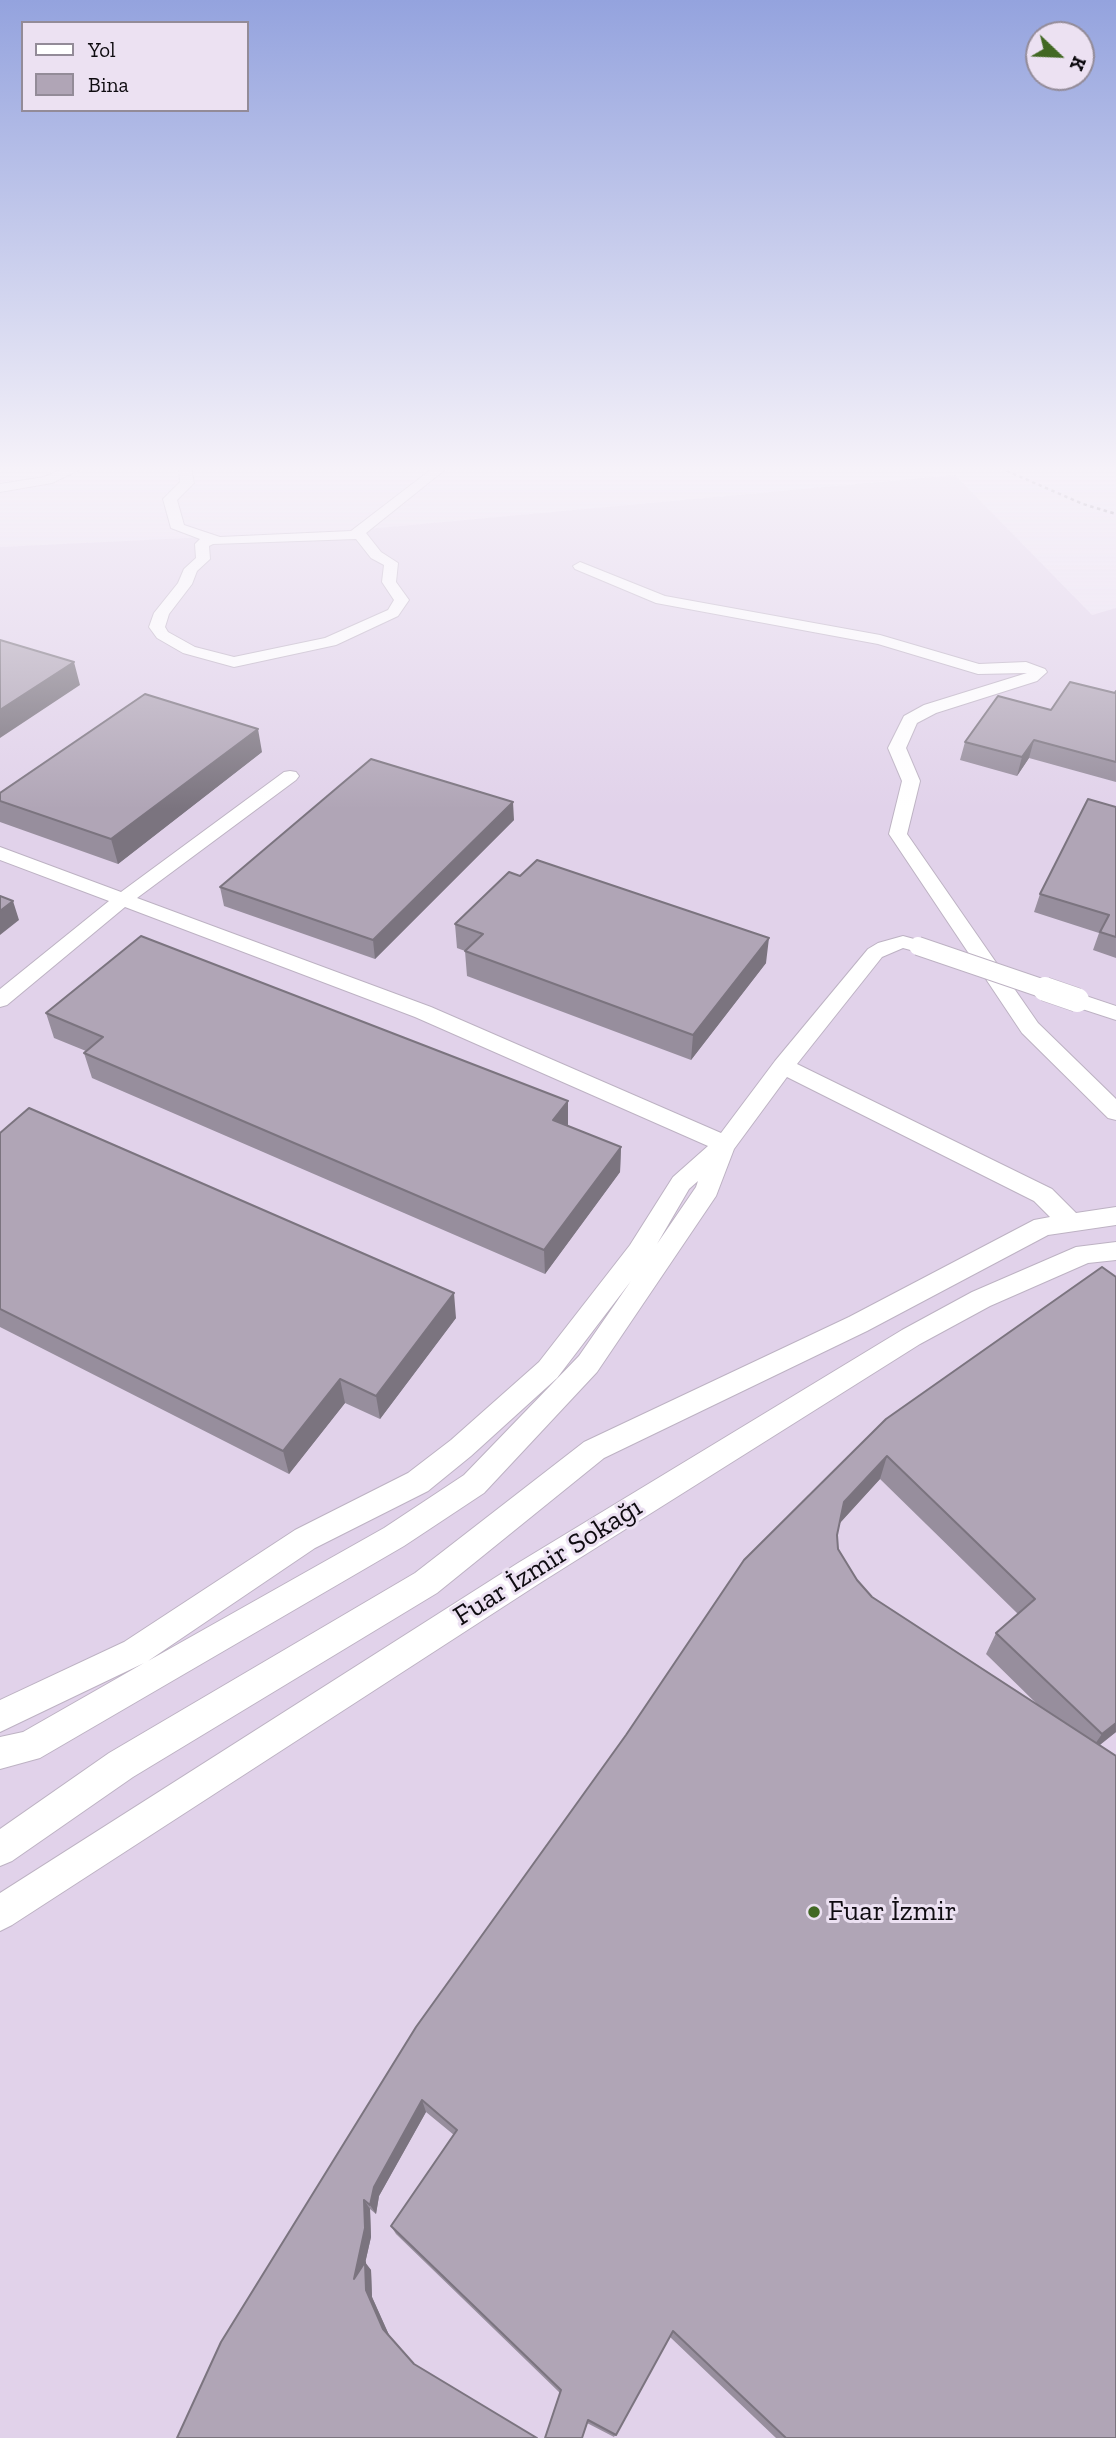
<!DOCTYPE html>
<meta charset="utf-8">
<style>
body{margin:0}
#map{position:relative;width:1116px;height:2438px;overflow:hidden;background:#ece1f2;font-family:"Zilla Slab",serif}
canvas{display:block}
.legend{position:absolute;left:21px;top:21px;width:228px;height:91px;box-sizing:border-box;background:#ece1f2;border:2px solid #938b98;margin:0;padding:9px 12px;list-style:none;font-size:21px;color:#0e0b10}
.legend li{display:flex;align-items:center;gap:14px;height:35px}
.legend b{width:35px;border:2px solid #938b98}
.north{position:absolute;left:1025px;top:21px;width:70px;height:70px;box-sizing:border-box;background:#ece1f2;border:2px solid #938b98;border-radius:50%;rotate:113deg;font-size:19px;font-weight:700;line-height:28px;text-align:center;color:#0e0b10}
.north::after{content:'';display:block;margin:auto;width:24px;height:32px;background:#416823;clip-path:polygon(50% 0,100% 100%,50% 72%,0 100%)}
</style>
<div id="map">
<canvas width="1116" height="2438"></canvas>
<ul class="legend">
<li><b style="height:9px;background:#fff"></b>Yol</li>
<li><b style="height:19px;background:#b0a5b6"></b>Bina</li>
</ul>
<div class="north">K</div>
</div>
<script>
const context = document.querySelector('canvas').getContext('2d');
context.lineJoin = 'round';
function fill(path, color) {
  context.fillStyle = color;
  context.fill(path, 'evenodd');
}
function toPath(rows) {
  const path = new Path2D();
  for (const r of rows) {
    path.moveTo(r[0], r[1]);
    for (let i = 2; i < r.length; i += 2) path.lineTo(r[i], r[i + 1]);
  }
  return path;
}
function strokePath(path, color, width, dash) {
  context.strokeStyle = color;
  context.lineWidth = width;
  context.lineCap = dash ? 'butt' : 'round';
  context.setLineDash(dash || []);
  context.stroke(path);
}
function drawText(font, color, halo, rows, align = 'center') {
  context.font = font + ' "Zilla Slab",serif';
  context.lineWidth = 6;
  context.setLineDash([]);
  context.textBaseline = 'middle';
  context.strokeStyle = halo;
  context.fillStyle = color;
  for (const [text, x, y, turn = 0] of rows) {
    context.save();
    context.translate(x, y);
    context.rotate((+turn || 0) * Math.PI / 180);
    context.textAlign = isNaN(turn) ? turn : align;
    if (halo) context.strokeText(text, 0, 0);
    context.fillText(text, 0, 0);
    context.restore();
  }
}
fill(toPath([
 [955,475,1092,615,1116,608,1116,2438,0,2438,0,547,207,537,203,544]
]), '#e1d2ea');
const minor = toPath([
 [65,468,83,468,52,483,0,492,0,484,44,477,65,468],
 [179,468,191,468,194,483,177,500,184,525,220,537,351,531,433,468,447,468,366,533,381,552,398,563,396,582,409,600,398,616,336,645,234,667,183,653,157,638,149,627,154,613,178,583,184,569,196,558,195,544,200,539,171,528,163,499,180,482,179,468],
 [356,539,371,558,384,565,382,582,394,600,388,610,325,638,234,657,195,647,168,632,165,627,169,614,192,584,197,571,210,559,209,546,213,544,356,539],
 [580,562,665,596,880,635,979,664,1026,662,1045,669,1047,672,1037,681,936,713,917,723,906,748,920,781,907,834,1038,1023,1116,1099,1116,1120,1108,1118,1022,1033,889,834,902,781,888,748,904,716,924,705,1027,673,978,674,878,644,656,603,575,569,573,566,580,562],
 [290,771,296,772,299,776,296,780,137,898,431,1007,721,1133,775,1061,868,949,878,943,903,936,925,942,928,946,925,950,918,952,903,948,882,957,797,1064,1052,1189,1076,1213,1116,1207,1116,1225,1048,1235,867,1331,604,1458,437,1593,133,1777,12,1861,0,1866,0,1829,109,1753,415,1573,584,1442,849,1317,1034,1220,1050,1217,1034,1201,787,1077,734,1149,716,1196,597,1372,484,1493,404,1546,40,1758,0,1769,0,1737,23,1732,144,1663,0,1732,0,1700,124,1642,295,1530,408,1473,451,1440,539,1362,630,1245,673,1177,708,1146,415,1017,125,907,7,1005,0,1007,0,989,109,901,0,860,0,847,121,892,284,772,290,771],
 [698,1181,696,1187,657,1244,689,1189,698,1181],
 [631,1281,579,1356,464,1475,384,1528,148,1661,315,1548,428,1491,471,1456,557,1378,631,1281],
 [1077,993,1116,1006,1116,1020,1070,1005,1066,1000,1070,995,1077,993],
 [1116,1242,1116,1260,1088,1263,990,1306,920,1344,540,1583,12,1925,0,1931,0,1893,518,1563,902,1330,972,1292,1076,1247,1116,1242]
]);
strokePath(minor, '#bdb2c3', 2);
strokePath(toPath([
 [1000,468,1083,504,1116,514]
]), '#8a828e', 2.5, [3.5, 3.5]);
fill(minor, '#fff');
const minorBridgeFar1 = toPath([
 [918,946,1050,991]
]);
const minorBridge = toPath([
 [1045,989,1077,1000]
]);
strokePath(minorBridgeFar1, '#bdb2c3', 20, []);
strokePath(minorBridge, '#bdb2c3', 25, []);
strokePath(minorBridgeFar1, '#fff', 18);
strokePath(minorBridge, '#fff', 24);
fill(toPath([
 [1116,691,1116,782,1029,758,1017,776,960,760,965,742,1051,710,1115,693],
 [262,752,118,864,0,822,0,793],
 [1116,807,1116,958,1093,950,1099,933,1034,912,1040,894],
 [514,820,375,959,224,906,220,887],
 [455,924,766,963,691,1060,467,976,465,951,457,948],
 [46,1013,568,1126,621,1147,620,1172,545,1274,92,1078,84,1053,86,1051,54,1038],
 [0,1133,456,1318,380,1419,345,1403,289,1474,0,1327],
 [1102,1267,1116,1732,1100,1745,1116,2438,776,2438,670,2337,614,2437,587,2423,560,2393,396,2234,391,2226,454,2135,426,2112,379,2196,376,2214,370,2209,371,2237,365,2263,371,2270,372,2297,389,2335,177,2438,886,1419],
 [880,1479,1018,1614,996,1633,986,1654,1038,1705,872,1597,857,1580,838,1549,837,1535,840,1523]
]), '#978e9d');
fill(toPath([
 [74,662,80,685,0,738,0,710],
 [258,729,262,752,118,864,111,839],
 [1034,740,1029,758,1017,776,1022,757],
 [513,802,514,820,375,959,373,940],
 [13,901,19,920,0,935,0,911],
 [769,938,766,963,691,1060,693,1035],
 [568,1101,568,1126,553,1120],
 [621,1147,620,1172,545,1274,544,1250],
 [454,1293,456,1318,380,1419,376,1396],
 [340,1379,345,1403,289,1474,283,1451],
 [887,1456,880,1479,838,1525,844,1502],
 [1116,1723,1116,1732,1088,1754,1102,1734],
 [422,2100,426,2112,379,2196,376,2214,370,2205,374,2187],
 [364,2200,370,2209,371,2237,360,2286,354,2279],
 [365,2262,371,2270,372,2297,389,2335,383,2329,366,2290]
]), '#7b747f');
const building = toPath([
 [0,640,74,662,0,710,0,640],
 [1070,682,1115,693,1116,691,1116,762,1034,740,1022,757,965,742,998,696,1051,710,1070,682],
 [145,694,258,729,111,839,0,801,0,793,145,694],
 [371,759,513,802,373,940,220,887,371,759],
 [1088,799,1116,807,1116,937,1100,932,1109,915,1040,894,1088,799],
 [537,860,769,938,693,1035,465,951,483,934,455,924,509,872,520,876,537,860],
 [0,896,13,901,0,911,0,896],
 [141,936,568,1101,553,1120,621,1147,544,1250,84,1053,103,1037,46,1013,141,936],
 [29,1108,454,1293,376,1396,340,1379,283,1451,0,1309,0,1133,29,1108],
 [1102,1267,1116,1277,1116,1723,1102,1734,996,1633,1035,1599,887,1456,844,1502,837,1535,838,1549,857,1580,872,1597,1116,1756,1116,2438,786,2438,673,2331,616,2435,588,2420,582,2438,545,2438,561,2390,391,2226,457,2130,422,2100,374,2187,370,2205,364,2200,365,2228,354,2279,365,2262,366,2290,383,2329,414,2364,537,2438,177,2438,221,2342,416,2027,626,1735,744,1560,886,1419,1102,1267]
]);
fill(building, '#b0a5b6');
strokePath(building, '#7b747f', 2);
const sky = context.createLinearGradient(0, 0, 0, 809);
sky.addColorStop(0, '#94a3de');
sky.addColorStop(0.58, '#f6f2f9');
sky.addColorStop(1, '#f6f2f900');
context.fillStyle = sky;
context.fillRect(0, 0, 1116, 809);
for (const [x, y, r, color] of [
 [814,1912,7,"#416823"]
]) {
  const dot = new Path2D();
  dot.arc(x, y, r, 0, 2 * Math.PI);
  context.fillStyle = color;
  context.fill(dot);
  strokePath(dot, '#ece1f2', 2.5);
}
drawText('28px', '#0e0b10', '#ece1f2', [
 ["Fuar İzmir Sokağı",548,1562,-32]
]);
drawText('28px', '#0e0b10', '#ece1f2', [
 ["Fuar İzmir",828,1912]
], 'left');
</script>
